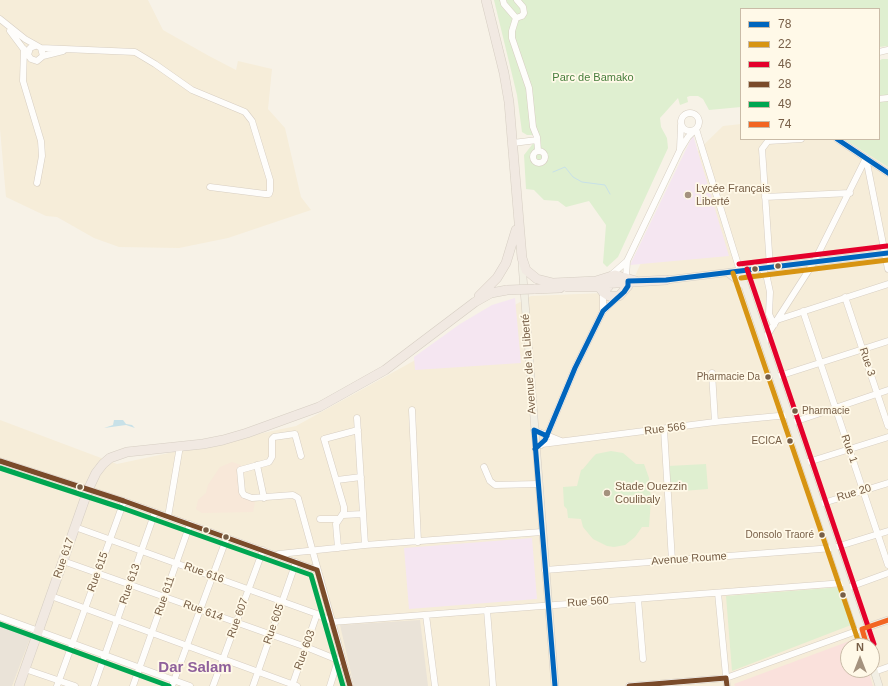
<!DOCTYPE html>
<meta charset="utf-8">
<style>
body{margin:0}
#map{position:relative;width:888px;height:686px;overflow:hidden;background:#f7f2e7;font-family:Arial,sans-serif}
canvas{display:block}
.legend{position:absolute;left:740px;top:8px;width:140px;height:132px;box-sizing:border-box;background:#fff9e8;border:1px solid #c9bba7;margin:0;padding:5px 7px;list-style:none;font-size:12px;color:#775e46}
.legend li{display:flex;align-items:center;gap:8px;height:20px}
.legend b{width:20px;border:1px solid #c9bba7}
.north{position:absolute;left:840px;top:638px;width:40px;height:40px;box-sizing:border-box;background:#fff9e8;border:1px solid #c9bba7;border-radius:50%;rotate:0deg;font-size:11px;font-weight:700;line-height:16px;text-align:center;color:#775e46}
.north::after{content:'';display:block;margin:auto;width:14px;height:18px;background:#a4927e;clip-path:polygon(50% 0,100% 100%,50% 72%,0 100%)}
</style>
<div id="map">
<canvas width="888" height="686"></canvas>
<ul class="legend">
<li><b style="height:5px;background:#0065bd"></b>78</li>
<li><b style="height:5px;background:#d79412"></b>22</li>
<li><b style="height:5px;background:#e4002b"></b>46</li>
<li><b style="height:5px;background:#7a4b2a"></b>28</li>
<li><b style="height:5px;background:#00a651"></b>49</li>
<li><b style="height:5px;background:#f26522"></b>74</li>
</ul>
<div class="north">N</div>
</div>
<script>
const context = document.querySelector('canvas').getContext('2d');
context.lineJoin = 'round';
function fill(path, color) {
  context.fillStyle = color;
  context.fill(path, 'evenodd');
}
function toPath(rows) {
  const path = new Path2D();
  for (const r of rows) {
    if (r.length === 3) {
      path.moveTo(r[0] + r[2], r[1]);
      path.arc(r[0], r[1], r[2], 0, 2 * Math.PI);
      continue;
    }
    path.moveTo(r[0], r[1]);
    for (let i = 2; i < r.length; i += 2) path.lineTo(r[i], r[i + 1]);
  }
  return path;
}
function strokePath(path, color, width, dash) {
  context.strokeStyle = color;
  context.lineWidth = width;
  context.lineCap = dash ? 'butt' : 'round';
  context.setLineDash(dash || []);
  context.stroke(path);
}
function drawText(font, color, halo, rows, align = 'center') {
  context.font = font + ' Arial,sans-serif';
  context.lineWidth = 3.5;
  context.setLineDash([]);
  context.textBaseline = 'middle';
  context.strokeStyle = halo;
  context.fillStyle = color;
  for (const [text, x, y, turn = 0] of rows) {
    context.save();
    context.translate(x, y);
    context.rotate((+turn || 0) * Math.PI / 180);
    context.textAlign = isNaN(turn) ? turn : align;
    if (halo) context.strokeText(text, 0, 0);
    context.fillText(text, 0, 0);
    context.restore();
  }
}
fill(toPath([
 [0,0,148,0,163,30,209,56,236,70,238,61,272,69,268,109,285,128,301,197,311,210,228,238,179,248,119,247,94,238,57,217,46,216,6,197,0,129],
 [741,124,741,139,844,139,888,167,888,686,0,686,0,420,117,464,296,426,531,296,628,292,685,163,723,126],
 [848,646,872,646,872,670,848,670]
]), '#f6edd9');
fill(toPath([
 [232,462,241,465,237,476,240,486,243,497,255,502,253,512,202,513,196,509,198,500,206,493,208,485,220,467]
]), '#f8e8d9');
fill(toPath([
 [420,620,428,686,354,686,340,625],
 [0,622,32,633,12,686,0,686]
]), '#eae3d8');
fill(toPath([
 [693,135,729,256,630,265],
 [515,298,521,363,415,370,414,357,460,324,492,305],
 [532,538,537,599,409,609,404,548]
]), '#f5e6f1');
fill(toPath([
 [855,639,858,640,860,646,848,646,848,670,868,670,873,686,735,686,734,684]
]), '#fae1dc');
fill(toPath([
 [494,0,888,0,888,46,879,47,879,9,741,9,741,107,709,110,703,99,698,96,690,96,687,97,688,102,680,105,678,98,660,118,661,127,667,138,668,148,618,257,607,267,603,263,606,225,589,201,566,207,558,201,544,200,534,190,526,189,524,155,535,141,534,135,527,135,522,132,517,95],
 [882,59,888,59,888,167,844,139,879,139,879,61],
 [611,451,623,453,636,464,644,464,649,478,651,500,649,527,642,527,635,537,625,545,614,547,607,546,593,539,583,527,581,519,568,518,567,509,564,506,563,487,577,486,581,470,583,469,593,457,596,454],
 [706,464,708,489,670,492,668,466],
 [842,587,851,625,732,671,726,596]
]), '#dfefd0');
fill(toPath([
 [114,420,123,420,126,424,132,425,135,428,126,425,104,428,113,425]
]), '#c8e1e8');
strokePath(toPath([
 [553,172,565,167,573,177,582,182,605,185,610,194]
]), '#c8e1e8', 1);
const minor = toPath([
 [503,0,504,4,516,18],
 [516,18,512,31,512,38,529,88,533,127,537,137,538,151],
 [516,18,522,16,524,13,523,7,517,0],
 [0,19,25,39,41,48,43,56,37,61,31,59,28,55,30,48,35,46],
 [10,31,25,51],
 [41,48,135,52,155,64,192,90,245,112,252,121,270,180,270,191,269,194,265,194,210,187],
 [24,49,23,81,41,141,42,156,37,183],
 [879,52,888,50],
 [43,56,63,51],
 [879,99,888,98],
 [690,122,9],
 [837,139,888,173],
 [513,143,537,140],
 [680,149,681,125],
 [539,157,6],
 [866,158,888,269],
 [765,197,850,193],
 [770,267,762,149,768,141,801,139],
 [762,268,767,278,770,292,769,314,774,325],
 [610,276,627,261],
 [626,277,627,261,680,150,688,137,696,129,740,271],
 [603,292,603,311],
 [845,297,888,426],
 [803,311,888,565],
 [777,320,888,284],
 [765,342,766,337,814,262,866,158],
 [712,373,715,422],
 [776,377,888,341],
 [412,410,418,542],
 [357,418,365,545],
 [791,423,888,390],
 [664,429,672,561],
 [534,430,561,441],
 [542,444,715,422,789,415],
 [541,445,545,440,575,368,603,311,619,296],
 [301,456,295,434,274,437,272,439,272,457,269,462,240,470,242,492,244,495,252,498,293,495,298,498,350,686],
 [0,461,124,501,317,570],
 [805,463,888,437],
 [257,465,264,498],
 [484,467,490,481,495,485,538,484],
 [337,480,361,477],
 [820,504,888,483],
 [343,515,363,514],
 [168,517,180,446],
 [320,519,338,519],
 [75,527,317,614,332,622,844,583],
 [338,548,336,524,344,512,344,507,324,439,358,430],
 [279,554,365,545,542,532],
 [63,561,306,647,338,660,342,658],
 [545,570,833,548,888,531],
 [847,588,888,573],
 [718,593,727,686],
 [51,596,297,686],
 [638,599,643,659],
 [487,610,493,686],
 [426,615,435,686],
 [0,617,190,686],
 [25,669,75,686],
 [874,672,888,667],
 [57,686,124,501],
 [94,686,155,512],
 [133,686,190,524],
 [172,686,227,537],
 [213,686,263,550],
 [253,686,296,562],
 [292,686,317,614],
 [330,686,338,660],
 [629,686,726,678,862,629]
]);
const major = toPath([
 [522,264,555,686],
 [740,271,867,646],
 [728,273,745,286],
 [666,280,888,253],
 [862,629,888,620],
 [872,664,879,686]
]);
const highway = toPath([
 [486,0,504,73,509,102,522,258,526,270,537,279,553,283,596,281,615,275,636,281],
 [600,284,666,280],
 [567,287,608,287],
 [600,288,603,292,609,296,619,296,628,286,626,278],
 [534,289,560,288],
 [479,296,497,278,506,263,516,230],
 [19,686,88,490,96,473,103,464,110,458,127,452,203,444,223,440,247,433,319,407,385,370,475,302,491,293,507,290]
]);
strokePath(minor, '#d7cec2', 7);
strokePath(major, '#d6cec3', 8);
strokePath(highway, '#d6cec3', 10);
strokePath(minor, '#fefdfb', 6);
strokePath(major, '#f2efe4', 7);
strokePath(highway, '#f1e9e2', 9);
const highwayBridge = toPath([
 [507,290,534,289]
]);
strokePath(highwayBridge, '#d6cec3', 10, []);
strokePath(highwayBridge, '#f1e9e2', 9);
strokePath(toPath([
 [837,139,888,173],
 [547,436,534,430,555,686],
 [535,449,545,440,575,368,603,311,624,292,628,286,628,281,666,280,888,253]
]), '#0065bd', 5);
strokePath(toPath([
 [733,273,860,646],
 [741,278,888,260]
]), '#d79412', 5);
strokePath(toPath([
 [739,264,887,246],
 [747,269,874,644]
]), '#e4002b', 5);
strokePath(toPath([
 [0,461,124,501,317,570],
 [317,570,350,686],
 [629,686,726,678,727,686]
]), '#7a4b2a', 5);
strokePath(toPath([
 [0,468,122,508,311,575,343,686],
 [0,624,169,686]
]), '#00a651', 5);
strokePath(toPath([
 [867,646,862,629,888,620]
]), '#f26522', 5);
for (const [x, y, r, color] of [
 [688,195,4,"#a4927e"],
 [778,266,3.5,"#775e46"],
 [755,269,3.5,"#775e46"],
 [768,377,3.5,"#775e46"],
 [795,411,3.5,"#775e46"],
 [790,441,3.5,"#775e46"],
 [80,487,3.5,"#775e46"],
 [607,493,4,"#a4927e"],
 [206,530,3.5,"#775e46"],
 [822,535,3.5,"#775e46"],
 [226,537,3.5,"#775e46"],
 [843,595,3.5,"#775e46"]
]) {
  const dot = new Path2D();
  dot.arc(x, y, r, 0, 2 * Math.PI);
  context.fillStyle = color;
  context.fill(dot);
  strokePath(dot, '#fff9e8', 1.5);
}
drawText('10px', '#775e46', '#fff9e8', [
 ["Pharmacie Da",760,377],
 ["Pharmacie",802,411,"left"],
 ["ECICA",782,441],
 ["Donsolo Traoré",814,535]
], 'right');
drawText('11px', '#477e3c', '#fff9e8', [
 ["Parc de Bamako",593,78]
]);
drawText('11px', '#775e46', '#fff9e8', [
 ["Lycée Français",696,189],
 ["Liberté",696,202],
 ["Stade Ouezzin",615,487],
 ["Coulibaly",615,500]
], 'left');
drawText('11px', '#775e46', '#fff9e8', [
 ["Rue 3",867,362,72],
 ["Avenue de la Liberté",529,364,-94],
 ["Rue 566",665,429,-7],
 ["Rue 1",849,449,71],
 ["Rue 20",854,493,-17],
 ["Rue 617",64,558,-71],
 ["Avenue Roume",689,559,-4],
 ["Rue 615",98,572,-70],
 ["Rue 616",204,573,20],
 ["Rue 613",130,584,-71],
 ["Rue 611",165,596,-71],
 ["Rue 560",588,602,-4],
 ["Rue 614",203,611,20],
 ["Rue 607",238,618,-70],
 ["Rue 605",274,624,-71],
 ["Rue 603",305,650,-70]
]);
drawText('bold 15px', '#8f609b', '#fff9e8', [
 ["Dar Salam",195,668]
]);
</script>
